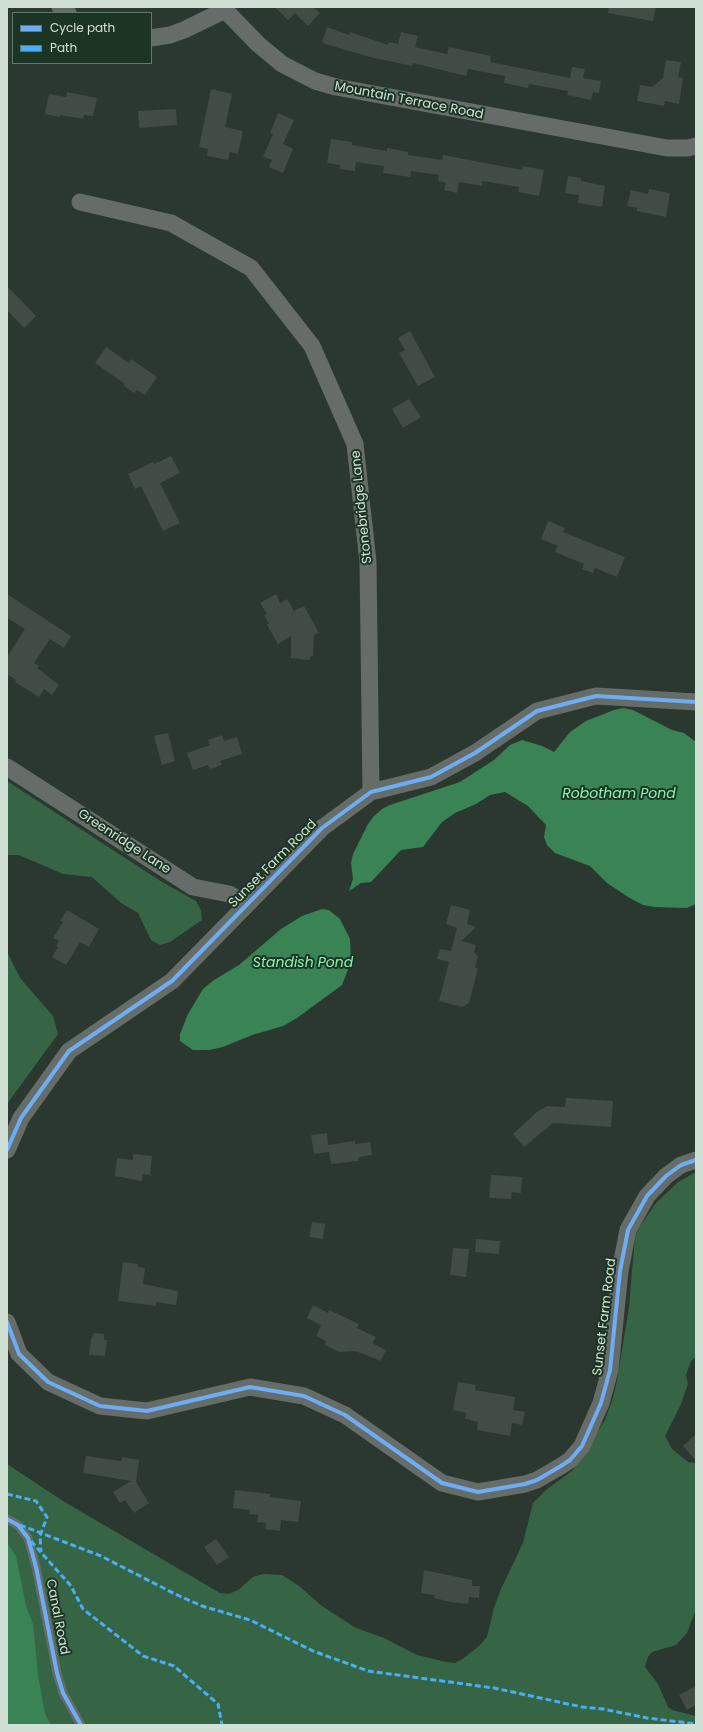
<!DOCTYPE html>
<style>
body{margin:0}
#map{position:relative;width:703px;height:1732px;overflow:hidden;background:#2b382f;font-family:Poppins,sans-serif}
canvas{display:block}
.frame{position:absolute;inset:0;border:8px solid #d1e0d5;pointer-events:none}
.legend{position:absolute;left:12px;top:12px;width:140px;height:52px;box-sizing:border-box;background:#1b3424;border:1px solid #64796b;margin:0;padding:5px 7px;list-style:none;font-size:12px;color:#d1e0d5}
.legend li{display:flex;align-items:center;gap:8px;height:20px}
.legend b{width:20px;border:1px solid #64796b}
</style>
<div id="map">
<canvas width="703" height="1732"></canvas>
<div class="frame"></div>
<ul class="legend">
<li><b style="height:5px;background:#6dadf4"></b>Cycle path</li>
<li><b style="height:5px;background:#49aef6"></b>Path</li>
</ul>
</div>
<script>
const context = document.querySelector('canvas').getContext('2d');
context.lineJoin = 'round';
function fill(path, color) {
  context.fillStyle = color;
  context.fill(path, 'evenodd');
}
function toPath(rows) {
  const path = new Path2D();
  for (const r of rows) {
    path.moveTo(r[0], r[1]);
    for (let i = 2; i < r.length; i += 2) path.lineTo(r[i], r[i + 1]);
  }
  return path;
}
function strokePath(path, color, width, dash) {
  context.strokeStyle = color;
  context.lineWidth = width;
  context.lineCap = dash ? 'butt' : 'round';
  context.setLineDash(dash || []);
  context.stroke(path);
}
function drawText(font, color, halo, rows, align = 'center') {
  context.font = font + ' Poppins,sans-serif';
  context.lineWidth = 4;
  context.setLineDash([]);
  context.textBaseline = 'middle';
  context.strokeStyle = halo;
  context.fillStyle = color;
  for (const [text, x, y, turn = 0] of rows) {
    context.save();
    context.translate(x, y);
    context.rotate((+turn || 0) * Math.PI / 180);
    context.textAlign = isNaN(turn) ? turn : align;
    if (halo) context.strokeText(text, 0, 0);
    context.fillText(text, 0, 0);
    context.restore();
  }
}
fill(toPath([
 [7,781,162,882,196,901,201,910,202,920,170,942,160,945,151,940,138,913,121,903,92,877,63,874,19,855,7,855],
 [7,952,20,978,53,1016,58,1034,7,1104],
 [696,1172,696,1356,691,1361,686,1375,688,1384,681,1404,665,1436,672,1449,688,1462,696,1463,696,1609,687,1633,676,1645,652,1652,648,1657,645,1667,658,1684,668,1707,672,1710,696,1716,696,1725,7,1725,7,1464,63,1501,220,1593,229,1594,238,1590,253,1577,263,1574,282,1575,299,1586,322,1606,356,1628,384,1638,417,1655,446,1662,455,1663,464,1658,480,1645,487,1637,494,1608,501,1589,523,1543,533,1503,547,1489,572,1471,605,1420,612,1401,617,1381,629,1307,635,1237,639,1228,656,1203,678,1182]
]), '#356545');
fill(toPath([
 [623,708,633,710,672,730,684,733,696,742,696,904,687,908,654,907,643,905,628,897,607,883,590,866,555,853,547,845,544,837,546,825,528,806,505,792,490,795,476,804,455,813,442,822,423,847,401,850,371,882,361,883,349,891,353,879,351,863,353,854,368,824,374,816,382,809,390,805,460,782,494,760,510,745,522,740,542,746,554,752,570,732,586,721,614,710],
 [322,909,329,910,340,919,350,939,351,962,342,985,297,1018,283,1026,252,1035,223,1047,209,1050,193,1050,180,1041,180,1034,188,1014,203,989,214,980,239,965,281,929,302,916],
 [7,1543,16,1556,26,1606,33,1624,38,1675,45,1714,51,1725,7,1725]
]), '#3a8355');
fill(toPath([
 [275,7,313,7,320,13,308,26,295,13,288,20],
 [609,7,656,7,653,21,608,13],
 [327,27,349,35,350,32,388,45,388,42,398,44,401,32,418,36,415,47,447,54,449,47,491,56,490,62,570,78,572,67,585,69,583,78,601,81,599,93,593,92,591,100,567,95,568,91,529,84,528,88,504,83,505,76,468,69,466,76,413,63,412,66,370,57,322,43],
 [666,60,681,62,678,77,683,78,679,104,665,101,664,106,637,101,640,85,652,87,663,78],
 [211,89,232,94,225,127,243,131,238,154,230,152,228,160,207,156,208,149,199,147],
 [67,92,97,98,93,116,84,115,83,119,60,115,60,117,45,114,49,94,66,97],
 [176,109,177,125,139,128,138,111],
 [278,113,294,120,283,144,293,149,283,173,269,167,272,160,263,157,273,134,270,133],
 [331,139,352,142,352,145,387,151,387,148,408,152,408,155,442,160,443,155,522,170,523,166,544,170,539,196,518,192,519,187,482,181,482,186,459,182,457,193,444,190,446,183,438,181,439,175,411,171,410,177,383,173,384,166,356,162,355,171,340,169,340,165,327,163],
 [568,176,581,178,581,181,605,186,602,207,578,203,579,195,565,193],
 [649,189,670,193,666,217,637,211,637,208,627,206,631,190,648,194],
 [7,286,36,316,24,328,7,310],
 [410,331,435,377,418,386,399,353,405,350,398,338],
 [106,347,129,363,131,359,157,377,145,395,137,390,134,393,124,386,125,384,95,363],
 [409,399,421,417,403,428,392,409],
 [171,456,180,473,160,483,180,523,163,531,141,486,135,489,128,474,153,462,154,464],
 [548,521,565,528,563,532,625,557,617,577,595,568,593,573,582,569,584,564,555,552,558,546,541,539],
 [7,594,71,636,64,648,50,639,34,663,39,666,37,668,59,685,52,695,44,689,39,697,15,682,16,680,7,674,7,657,25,629,7,618],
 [276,594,280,603,287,599,294,611,304,606,319,633,314,635,313,656,311,656,309,660,291,658,291,636,278,644,267,625,269,623,264,615,267,614,260,603],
 [168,733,175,761,162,765,154,736],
 [222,735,224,741,237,737,242,754,220,761,222,765,210,769,208,765,193,770,187,753,210,745,208,740],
 [451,905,470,910,467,924,476,927,461,941,476,945,474,952,478,956,475,968,478,968,469,1003,462,1007,439,1001,449,962,437,959,440,949,451,951,457,928,446,924],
 [67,910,99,929,89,947,80,942,66,965,52,957,58,947,56,946,59,941,53,938,63,922,60,921],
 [566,1098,613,1101,611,1127,553,1123,524,1147,513,1134,537,1112,547,1106,565,1107],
 [327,1133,328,1145,355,1141,355,1144,370,1142,372,1155,359,1157,358,1161,331,1164,329,1152,314,1154,311,1135],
 [133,1154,152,1156,150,1175,143,1174,142,1181,115,1176,117,1158,133,1160],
 [491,1175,522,1177,521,1193,512,1192,511,1199,489,1198],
 [312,1222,325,1224,323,1239,309,1237],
 [476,1239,500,1241,499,1254,475,1252],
 [453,1248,469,1249,466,1277,450,1275],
 [123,1262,138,1264,138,1267,145,1268,143,1284,178,1291,176,1305,156,1302,156,1306,118,1301],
 [313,1305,328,1313,329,1310,359,1324,357,1328,376,1337,372,1343,386,1350,381,1361,355,1351,339,1352,325,1345,326,1341,316,1336,321,1325,307,1318],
 [94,1333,104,1334,104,1340,107,1340,105,1356,89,1355,91,1339],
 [458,1382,476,1385,475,1390,515,1397,513,1410,525,1412,522,1425,512,1423,510,1436,477,1430,478,1422,465,1419,466,1413,453,1410],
 [696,1434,696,1461,683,1446],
 [86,1456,121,1461,122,1457,139,1460,136,1482,149,1503,134,1513,125,1500,120,1503,113,1492,131,1481,83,1473],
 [235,1490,270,1494,270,1497,301,1501,298,1522,281,1520,280,1531,265,1529,266,1523,257,1522,258,1515,249,1514,250,1510,233,1508],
 [216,1539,229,1557,217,1565,204,1547],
 [424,1570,472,1580,472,1586,480,1586,479,1598,469,1597,468,1604,451,1602,434,1598,435,1595,421,1593],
 [696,1686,696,1705,687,1710,679,1695]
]), '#404c44');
strokePath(toPath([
 [7,1519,18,1525,28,1538,36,1567,57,1673,63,1693,81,1725]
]), '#666c68', 9);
strokePath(toPath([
 [60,7,68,13],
 [151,38,170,35,184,30,225,10,258,44,282,64,315,81,336,87,667,148,688,148,696,146],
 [80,202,171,223,251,268,312,346,355,444,368,562,371,792],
 [7,767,193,887,229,894,247,904],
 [7,1150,21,1118,69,1051,172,981,322,828,371,792,431,777,475,753,537,711,596,696,696,702],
 [7,1322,19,1354,48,1382,100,1406,147,1411,250,1387,304,1396,345,1415,442,1483,478,1492,525,1484,537,1480,561,1466,570,1460,582,1446,601,1403,610,1370,620,1271,628,1230,647,1196,666,1176,681,1165,696,1160]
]), '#666c68', 17);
strokePath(toPath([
 [7,1494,36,1501,47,1517,40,1536,41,1552],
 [20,1525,101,1556,175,1594,202,1606,250,1620,313,1651,368,1671,494,1688,582,1707,603,1709,647,1718,696,1724],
 [31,1541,71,1586,83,1609,143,1656,174,1666,218,1704,222,1725]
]), '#49aef6', 3, [6, 3]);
strokePath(toPath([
 [7,1150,21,1118,69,1051,172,981,322,828,371,792,431,777,475,753,537,711,596,696,696,702],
 [7,1322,19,1354,48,1382,100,1406,147,1411,250,1387,304,1396,345,1415,442,1483,478,1492,525,1484,537,1480,561,1466,570,1460,582,1446,601,1403,610,1370,620,1271,628,1230,647,1196,666,1176,681,1165,696,1160],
 [7,1519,18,1525,28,1538,36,1567,57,1673,63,1693,81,1725]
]), '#6dadf4', 4);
drawText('13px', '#d1e0d5', '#1b3424', [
 ["Mountain Terrace Road",409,101,11],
 ["Stonebridge Lane",362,507,-96],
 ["Greenridge Lane",124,842,33],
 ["Sunset Farm Road",273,864,-45],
 ["Sunset Farm Road",605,1317,-83],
 ["Canal Road",57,1617,79]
]);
drawText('italic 14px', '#8df7b1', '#1b3424', [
 ["Robotham Pond",619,794],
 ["Standish Pond",303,963]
]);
</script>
